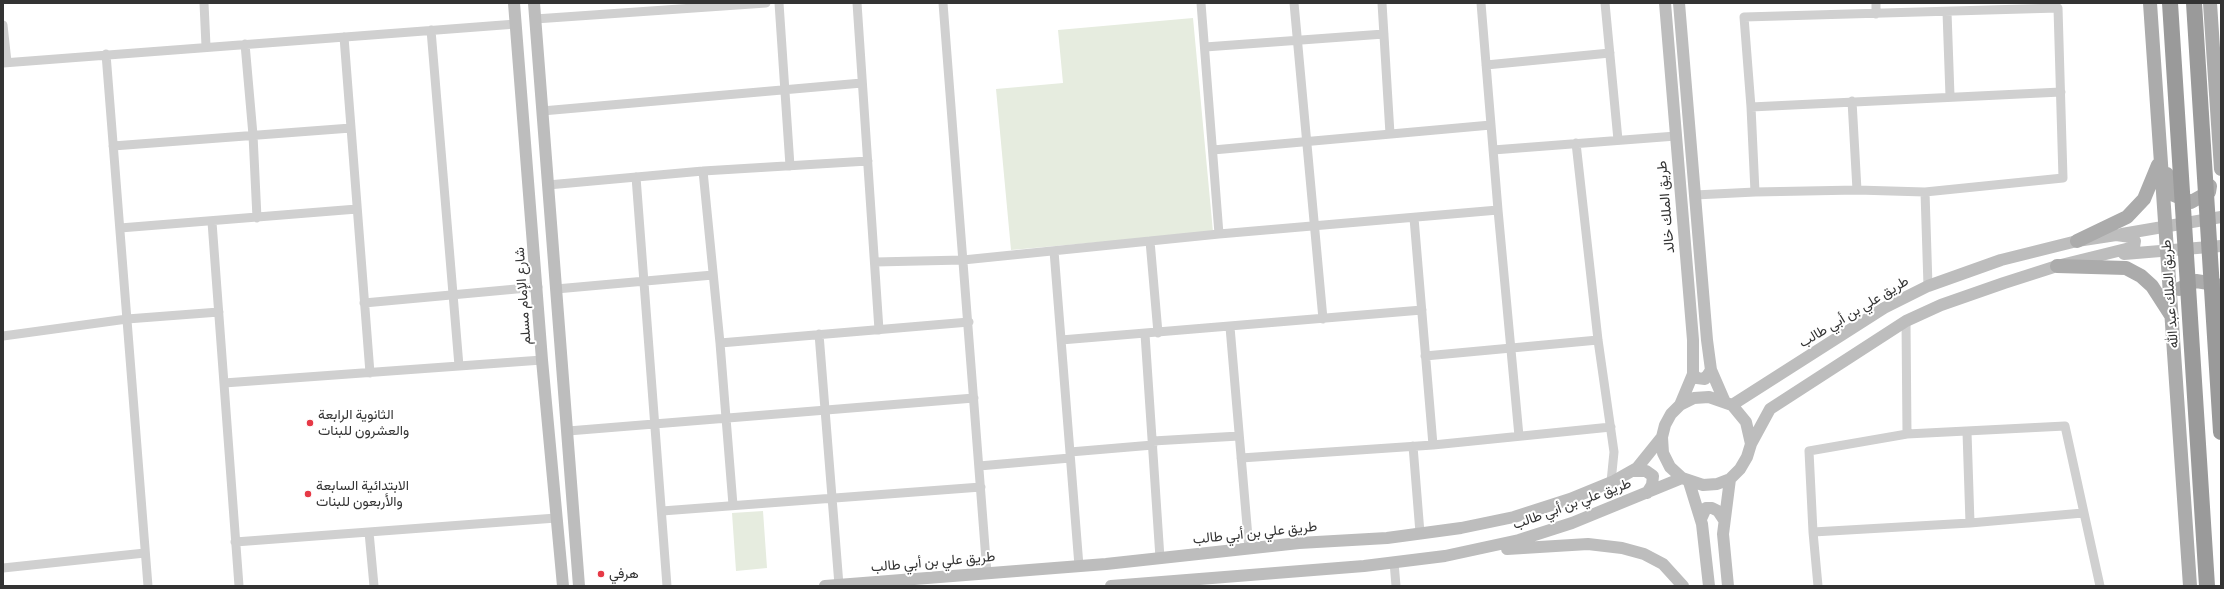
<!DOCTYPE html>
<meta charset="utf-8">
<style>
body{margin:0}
#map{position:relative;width:2224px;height:589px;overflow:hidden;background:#fff;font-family:Cabin,sans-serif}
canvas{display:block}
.frame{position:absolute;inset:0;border:4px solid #333;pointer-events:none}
</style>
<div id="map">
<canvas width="2224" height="589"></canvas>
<div class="frame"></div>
</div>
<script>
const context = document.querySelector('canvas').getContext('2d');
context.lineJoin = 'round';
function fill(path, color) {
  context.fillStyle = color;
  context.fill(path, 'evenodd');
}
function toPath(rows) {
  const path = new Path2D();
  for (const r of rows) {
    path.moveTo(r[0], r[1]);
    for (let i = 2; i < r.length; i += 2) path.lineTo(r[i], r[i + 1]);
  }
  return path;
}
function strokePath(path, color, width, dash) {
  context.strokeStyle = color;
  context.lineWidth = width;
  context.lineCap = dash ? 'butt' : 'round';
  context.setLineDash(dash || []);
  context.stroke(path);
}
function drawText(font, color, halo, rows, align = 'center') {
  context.font = font + ' Cabin,Vazirmatn,sans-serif';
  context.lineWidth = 4;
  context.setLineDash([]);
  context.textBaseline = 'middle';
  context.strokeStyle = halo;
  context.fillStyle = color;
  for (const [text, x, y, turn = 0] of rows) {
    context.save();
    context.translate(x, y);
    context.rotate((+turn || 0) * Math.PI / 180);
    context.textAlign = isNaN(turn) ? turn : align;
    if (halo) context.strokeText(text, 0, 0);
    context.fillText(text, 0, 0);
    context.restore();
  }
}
fill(toPath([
 [1193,18,1213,232,1011,250,996,89,1063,83,1058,30],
 [763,511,767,568,736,571,732,513]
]), '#e6ecdf');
strokePath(toPath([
 [204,3,206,46],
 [779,3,790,166],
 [857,3,879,330],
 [943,3,987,573],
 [1201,3,1219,234],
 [1294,3,1323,319],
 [1382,3,1390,134],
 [1481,3,1498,210,1519,436],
 [1605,3,1618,140],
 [1876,3,1876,14],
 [2058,8,2063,178,1925,192,1857,190,1755,192,1751,107,1744,17,2058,8],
 [1947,12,1950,96],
 [535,19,766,3],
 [3,25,7,62],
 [431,30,459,366],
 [344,37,370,373],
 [245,44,253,135,257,218],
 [1205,47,1384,34],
 [106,54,148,586],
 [3,63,516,24],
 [1486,65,1610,53],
 [1852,101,1857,190],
 [1751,107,2061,92],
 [542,111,862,83],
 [1576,143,1598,340,1614,452,1611,482],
 [113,146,351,128],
 [1213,150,1491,125],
 [1493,150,1676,136],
 [703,171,720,343,733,505],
 [636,177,667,586],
 [548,185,703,171,868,161],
 [1925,192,1928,286],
 [1695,195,1755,192],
 [1414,218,1433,445],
 [212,222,239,586],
 [120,228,357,209],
 [1150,241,1158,333],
 [1054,251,1079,566],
 [875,262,963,260,1219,234,1498,210],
 [556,289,713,275],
 [364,303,538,287],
 [1906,321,1907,434],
 [1230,327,1249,549],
 [819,334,839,585],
 [1145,334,1160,558],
 [3,336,127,319,219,312],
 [1061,340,1422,310],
 [720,343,969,322],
 [1425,356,1598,340],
 [224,383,542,360],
 [568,431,974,398],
 [1967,432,1970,523],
 [1153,441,1239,436],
 [1413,446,1420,533],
 [1070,452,1153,445],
 [1241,458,1433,445,1611,427],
 [979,466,1070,458],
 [662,511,981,487],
 [369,532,374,586],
 [1813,532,1970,523,2083,513],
 [235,542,556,518],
 [1394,562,1396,586],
 [3,568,145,553],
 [1818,586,1813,532,1809,451,1907,434,2065,426,2100,586]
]), '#d0d0d0', 9);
strokePath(toPath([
 [514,3,542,360,563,586],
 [534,3,579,586],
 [1665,3,1693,340,1693,374,1680,405],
 [1679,3,1707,340,1711,370,1724,400],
 [2122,234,2221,217],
 [2124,254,2221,246],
 [1693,374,1697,378,1705,379,1711,370],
 [1732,405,1884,308,1928,286,2001,260,2077,241,2116,235,2131,237,2135,241,2134,247,2057,266,2004,283,1941,305,1906,321,1770,409,1751,444],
 [1632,471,1646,471,1653,476,1652,485,1647,493],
 [1689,482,1702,524,1709,586],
 [1701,519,1706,508,1712,508,1718,511,1724,520],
 [1507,549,1588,544,1622,548,1644,554,1663,564,1683,586],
 [825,586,1106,564,1299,543,1387,538,1461,528,1514,517,1570,499,1614,481,1637,468,1662,437,1665,425,1671,414,1680,405,1694,398,1709,397,1732,405,1746,422,1751,444,1747,457,1740,469,1730,479,1717,484,1703,485,1682,478,1670,467,1663,453,1662,437],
 [1111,586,1364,566,1445,556,1519,540,1572,523,1682,478],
 [1728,586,1723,534,1730,479]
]), '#bdbdbd', 12);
strokePath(toPath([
 [2150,3,2190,586],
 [2210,3,2221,169],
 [2167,174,2174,195,2191,202,2209,192,2210,186],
 [2077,241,2127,217,2144,199,2158,165],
 [2057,266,2126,268,2141,276,2152,286,2172,317],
 [2179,289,2196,281,2215,284,2221,297]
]), '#ababab', 14);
strokePath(toPath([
 [2170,3,2207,586],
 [2194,3,2221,432]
]), '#9a9a9a', 16);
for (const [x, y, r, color] of [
 [310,423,4,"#e63946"],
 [308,494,4,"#e63946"],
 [601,574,4,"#e63946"]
]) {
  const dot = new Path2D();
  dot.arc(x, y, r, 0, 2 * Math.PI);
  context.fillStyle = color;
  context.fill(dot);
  strokePath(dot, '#fff', 1.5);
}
drawText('14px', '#333', '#fff', [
 ["طريق الملك خالد",1666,207,-95],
 ["طريق الملك عبد الله",2170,294,-94],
 ["شارع الإمام مسلم",523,296,-94],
 ["طريق علي بن أبي طالب",1854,312,-31],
 ["طريق علي بن أبي طالب",1572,504,-20],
 ["طريق علي بن أبي طالب",1255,533,-6],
 ["طريق علي بن أبي طالب",933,562,-5]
]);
drawText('14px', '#333', '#fff', [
 ["الثانوية الرابعة",318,415],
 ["والعشرون للبنات",318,431],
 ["الابتدائية السابعة",316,486],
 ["والأربعون للبنات",316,502],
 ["هرفي",609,574]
], 'left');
</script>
